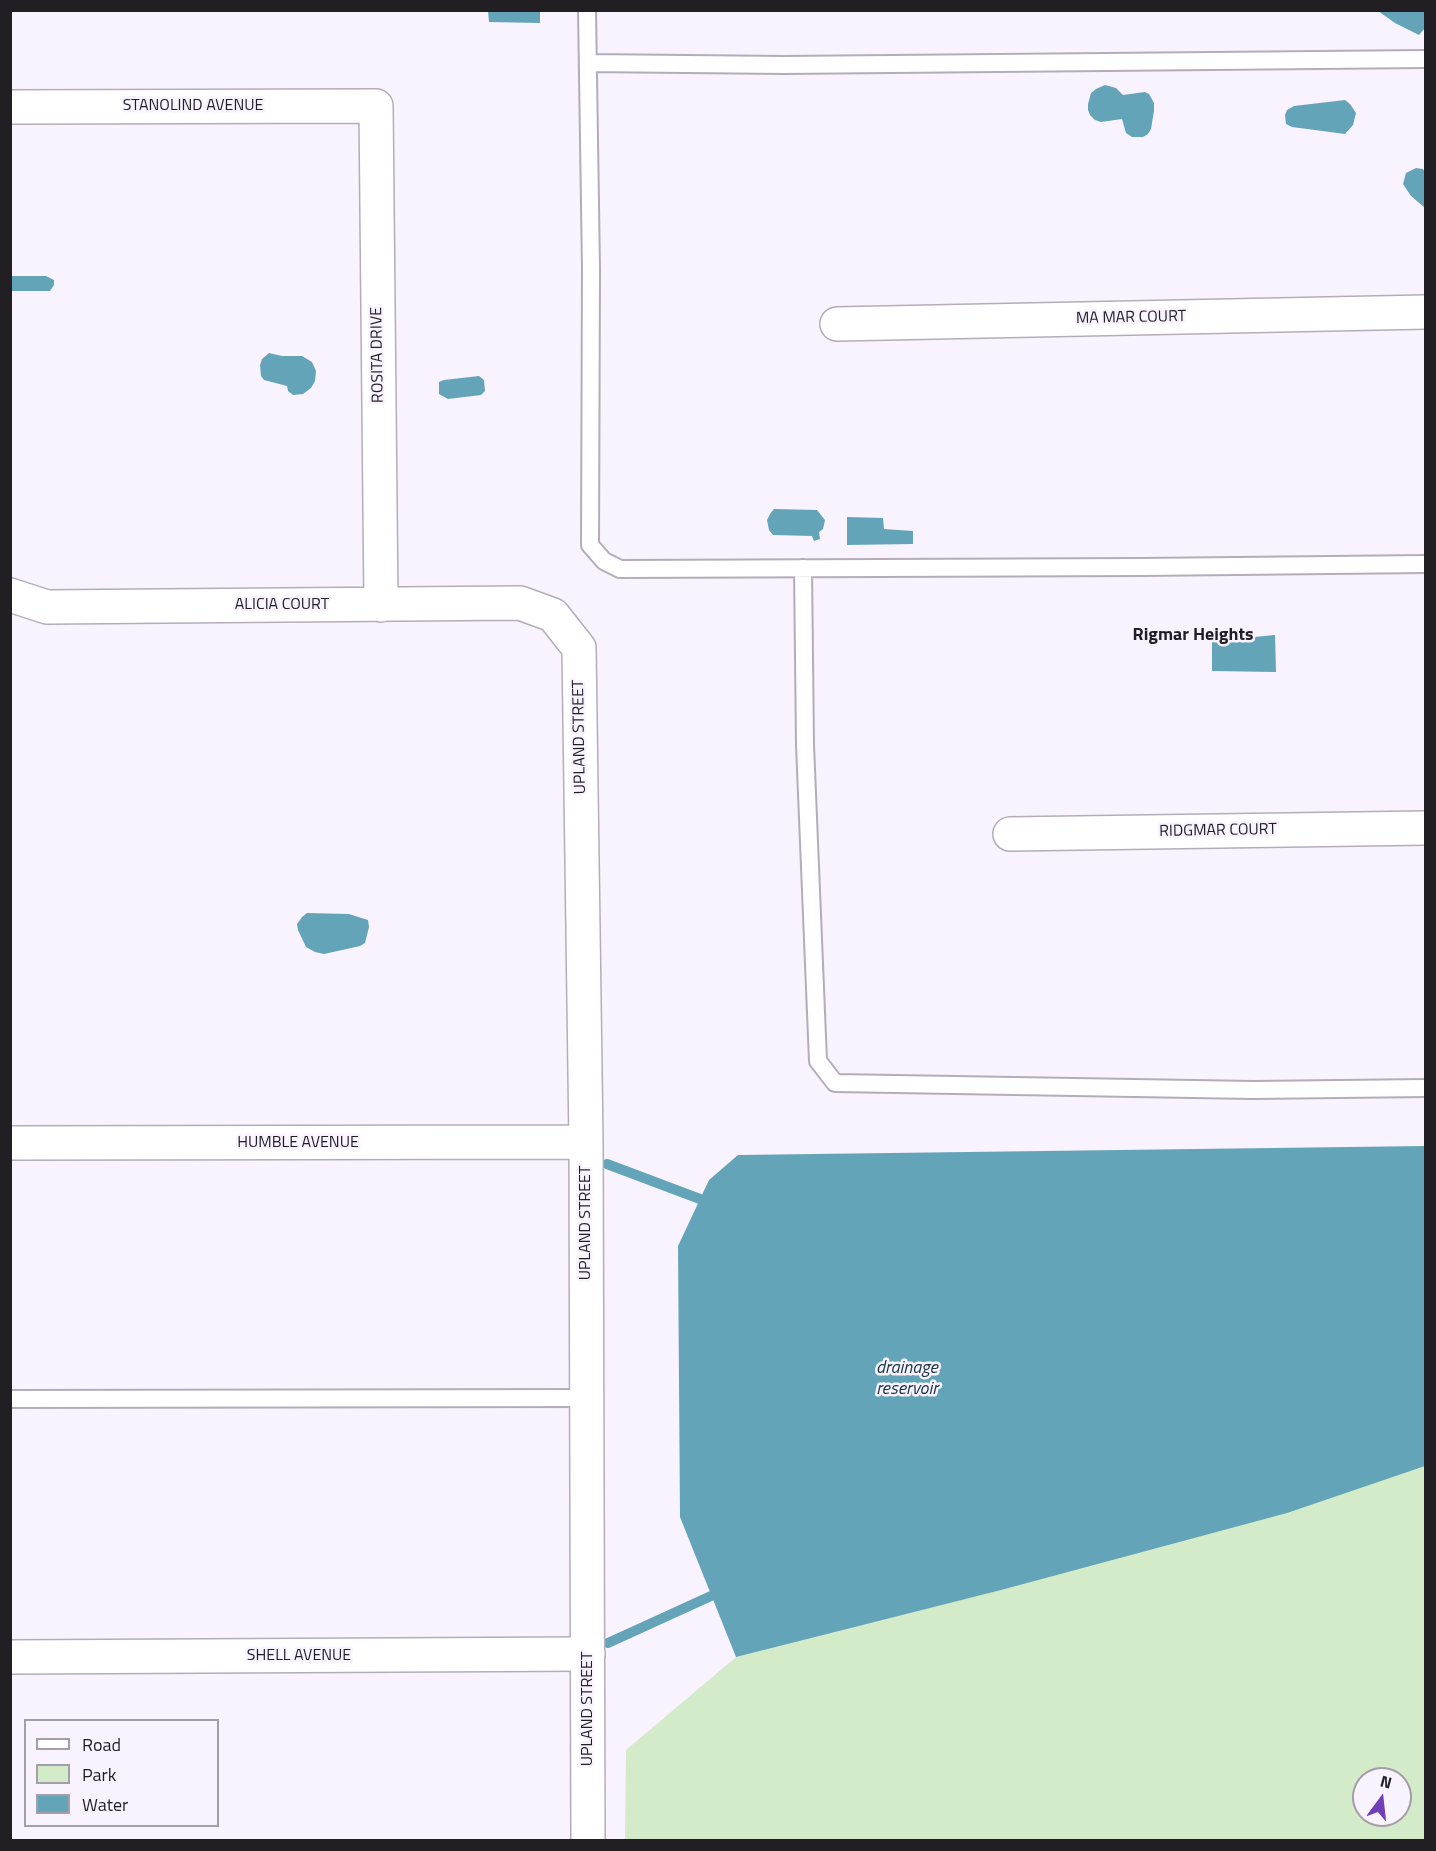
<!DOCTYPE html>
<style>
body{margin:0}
#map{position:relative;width:1436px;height:1851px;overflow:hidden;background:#f9f2ff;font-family:"Titillium Web",sans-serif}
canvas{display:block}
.frame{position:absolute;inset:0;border:12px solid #221f24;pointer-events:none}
.legend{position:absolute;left:24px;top:1719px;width:195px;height:108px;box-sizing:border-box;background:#f9f2ff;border:2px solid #a39ea7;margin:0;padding:8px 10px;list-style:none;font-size:18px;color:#221f24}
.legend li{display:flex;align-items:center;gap:12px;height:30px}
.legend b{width:30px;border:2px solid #a39ea7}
.north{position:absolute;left:1352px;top:1767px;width:60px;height:60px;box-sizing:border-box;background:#f9f2ff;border:2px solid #a39ea7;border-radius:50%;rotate:15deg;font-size:16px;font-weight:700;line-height:24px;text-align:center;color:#221f24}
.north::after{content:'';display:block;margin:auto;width:21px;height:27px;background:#703fb7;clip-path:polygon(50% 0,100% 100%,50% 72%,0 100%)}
</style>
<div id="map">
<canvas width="1436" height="1851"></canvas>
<div class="frame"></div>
<ul class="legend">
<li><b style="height:8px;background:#fff"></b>Road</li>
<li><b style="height:16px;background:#d4ebc9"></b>Park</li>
<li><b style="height:16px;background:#64a4b9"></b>Water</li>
</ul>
<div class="north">N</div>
</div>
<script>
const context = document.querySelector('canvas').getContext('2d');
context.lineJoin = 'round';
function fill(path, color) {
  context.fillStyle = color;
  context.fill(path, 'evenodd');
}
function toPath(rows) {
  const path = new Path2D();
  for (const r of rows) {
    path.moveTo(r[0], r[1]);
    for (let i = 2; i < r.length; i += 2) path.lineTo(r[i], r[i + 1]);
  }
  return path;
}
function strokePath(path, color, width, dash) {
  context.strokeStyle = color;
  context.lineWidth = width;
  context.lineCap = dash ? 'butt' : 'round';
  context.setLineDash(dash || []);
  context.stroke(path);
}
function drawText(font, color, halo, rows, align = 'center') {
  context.font = font + ' "Titillium Web",sans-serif';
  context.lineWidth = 5;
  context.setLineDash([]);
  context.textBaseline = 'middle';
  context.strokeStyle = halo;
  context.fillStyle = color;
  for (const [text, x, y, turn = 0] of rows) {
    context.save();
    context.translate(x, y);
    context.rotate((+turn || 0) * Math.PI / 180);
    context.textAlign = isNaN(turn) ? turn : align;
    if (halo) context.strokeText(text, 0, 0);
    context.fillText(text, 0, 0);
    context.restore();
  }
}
fill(toPath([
 [1425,1458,1425,1840,625,1840,626,1750,736,1657],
 [1364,1779,1400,1779,1400,1815,1364,1815]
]), '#d4ebc9');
fill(toPath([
 [488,11,540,11,540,23,489,22],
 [1378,11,1424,11,1425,12,1425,28,1419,35,1395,23],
 [1105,85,1116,88,1123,95,1145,92,1149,94,1154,103,1154,111,1151,129,1148,134,1143,137,1132,137,1126,133,1122,119,1101,122,1095,120,1090,115,1088,110,1088,104,1091,93,1096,89],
 [1345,100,1350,104,1356,113,1353,125,1345,134,1292,127,1286,124,1285,115,1287,110,1294,106],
 [1416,168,1423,169,1425,172,1425,208,1411,196,1403,184,1406,173],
 [10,276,46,276,54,280,54,285,50,291,11,291],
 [269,353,282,356,302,356,312,362,316,371,315,381,311,388,303,394,293,395,288,391,287,386,264,380,261,376,260,365,262,359],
 [479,376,484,380,485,391,481,395,448,399,439,394,439,382,444,380],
 [774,509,817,510,825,520,823,529,819,532,820,539,814,541,812,536,773,535,769,530,767,520,770,514],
 [847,517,883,518,884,529,913,531,913,544,847,545],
 [1275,635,1276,672,1212,671,1212,641],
 [307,913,349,914,368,920,369,927,365,943,360,946,324,954,315,952,306,947,298,930,297,924,302,917],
 [1425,1146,1425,1466,1287,1513,1001,1590,736,1657,680,1517,678,1246,709,1180,738,1155]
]), '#64a4b9');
strokePath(toPath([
 [607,1164,700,1199],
 [608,1643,711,1596]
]), '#64a4b9', 10);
const service = toPath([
 [587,10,591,269,590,545,604,561,620,569,1141,567,1426,564],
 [588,63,784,65,1426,59],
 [803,568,805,745,818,1061,835,1083,1253,1090,1426,1088],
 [10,1399,587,1398]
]);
const minor = toPath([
 [10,107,376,106,381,605],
 [837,324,1426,312],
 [10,595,47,607,520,603,553,615,579,648,586,1142,588,1840],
 [1010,834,1426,828],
 [10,1143,586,1142]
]);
const tertiary = toPath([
 [10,1657,588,1654]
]);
strokePath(service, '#b4adb9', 20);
strokePath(minor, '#b4adb9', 36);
strokePath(tertiary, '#b4adb9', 36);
strokePath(service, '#fff', 16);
strokePath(minor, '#fff', 33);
strokePath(tertiary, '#fff', 33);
drawText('16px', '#221f24', '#f9f2ff', [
 ["STANOLIND AVENUE",193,106],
 ["MA MAR COURT",1131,318,-1],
 ["ROSITA DRIVE",378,355,-91],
 ["ALICIA COURT",282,605],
 ["UPLAND STREET",580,737,-91],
 ["RIDGMAR COURT",1218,831,-1],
 ["HUMBLE AVENUE",298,1143],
 ["UPLAND STREET",586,1223,-90],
 ["SHELL AVENUE",299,1656],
 ["UPLAND STREET",588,1709,-90]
]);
drawText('bold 18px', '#221f24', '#f9f2ff', [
 ["Rigmar Heights",1193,636]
]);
drawText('italic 18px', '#173740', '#f9f2ff', [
 ["drainage",907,1369],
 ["reservoir",907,1390]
]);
</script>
